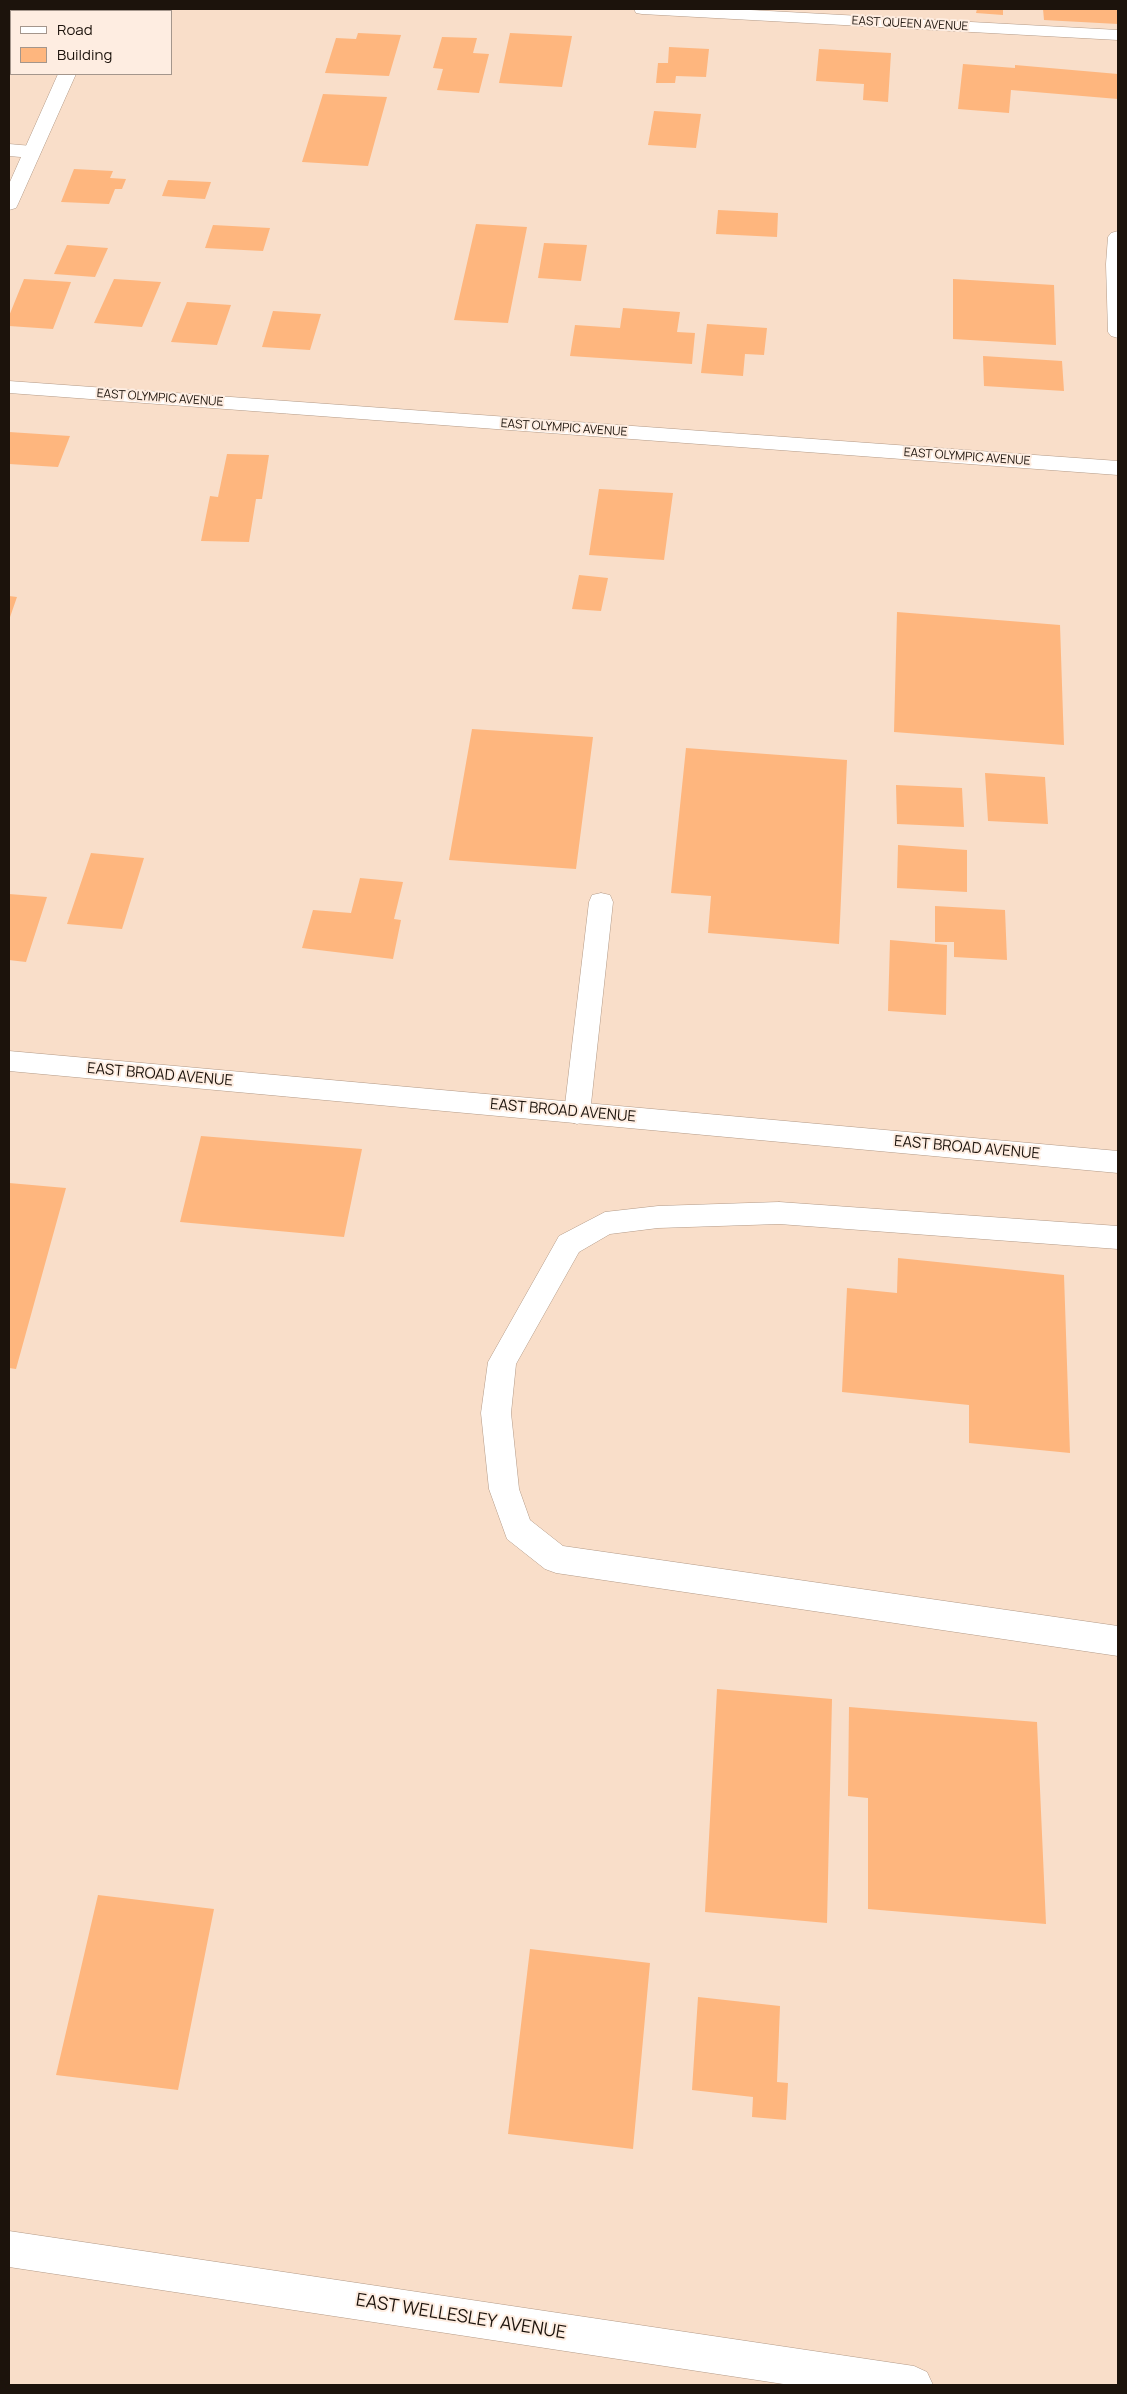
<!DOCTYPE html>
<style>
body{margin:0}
#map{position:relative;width:1127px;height:2394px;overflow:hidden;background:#f9dec9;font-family:Manrope,sans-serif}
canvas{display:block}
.frame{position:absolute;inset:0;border:10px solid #1c130c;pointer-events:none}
.legend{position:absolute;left:10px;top:10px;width:162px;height:65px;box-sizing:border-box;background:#feede1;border:1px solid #a4968c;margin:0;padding:6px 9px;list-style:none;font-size:15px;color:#1c130c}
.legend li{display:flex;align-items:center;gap:10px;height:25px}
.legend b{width:25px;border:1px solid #a4968c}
</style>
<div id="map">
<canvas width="1127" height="2394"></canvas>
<div class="frame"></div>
<ul class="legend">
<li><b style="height:6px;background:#fff"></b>Road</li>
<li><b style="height:14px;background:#feb67e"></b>Building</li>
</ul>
</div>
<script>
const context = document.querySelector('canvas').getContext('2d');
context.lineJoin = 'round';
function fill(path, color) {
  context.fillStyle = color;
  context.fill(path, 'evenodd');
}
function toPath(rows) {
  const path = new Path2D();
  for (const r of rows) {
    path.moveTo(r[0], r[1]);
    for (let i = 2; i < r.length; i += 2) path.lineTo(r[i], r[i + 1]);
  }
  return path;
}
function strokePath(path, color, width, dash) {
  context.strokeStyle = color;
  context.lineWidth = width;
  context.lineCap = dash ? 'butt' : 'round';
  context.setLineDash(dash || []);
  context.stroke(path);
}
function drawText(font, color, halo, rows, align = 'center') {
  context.font = font + ' Manrope,sans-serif';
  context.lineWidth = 4;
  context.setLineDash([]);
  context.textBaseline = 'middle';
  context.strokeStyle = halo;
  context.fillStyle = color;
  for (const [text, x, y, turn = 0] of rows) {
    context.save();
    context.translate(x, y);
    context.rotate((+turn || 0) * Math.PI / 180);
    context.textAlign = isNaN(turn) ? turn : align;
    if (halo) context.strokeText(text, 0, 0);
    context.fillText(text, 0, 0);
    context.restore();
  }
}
fill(toPath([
 [977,9,1003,9,1003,15,976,13],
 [1043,9,1118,9,1118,24,1044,20],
 [358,33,401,35,389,76,325,73,336,38,356,39],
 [510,33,572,36,562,87,499,83],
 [442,37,477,38,473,53,489,54,479,93,437,90,443,69,433,68],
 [669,47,709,49,706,77,676,76,675,83,656,83,658,63,668,63],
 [819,49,891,53,888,102,863,100,864,84,816,81],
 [963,64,1015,68,1015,65,1118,74,1118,99,1011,90,1009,113,958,109],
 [323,94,387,97,368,166,302,162],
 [654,111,701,114,696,148,648,145],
 [74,169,113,171,110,178,126,179,122,189,115,189,109,204,61,202],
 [168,180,211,182,205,199,162,196],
 [718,210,778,213,777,237,716,234],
 [476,224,527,227,508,323,454,320],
 [213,225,270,228,263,251,205,248],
 [544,243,587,245,581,281,538,278],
 [67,245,108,248,95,277,54,274],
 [24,279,71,282,53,329,9,326,9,316],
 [114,279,161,282,142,327,94,323],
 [953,279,1054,285,1056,345,953,339],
 [187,302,231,305,217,345,171,342],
 [623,308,680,312,677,332,695,333,692,364,570,356,575,325,620,328],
 [273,311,321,314,310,350,262,347],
 [707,324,767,328,764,355,745,354,743,376,701,373],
 [983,356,1062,361,1064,391,984,386],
 [9,432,70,436,58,467,9,464],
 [227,454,269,455,262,499,256,499,249,542,201,541,210,496,218,497],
 [599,489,673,493,664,560,589,555],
 [579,575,608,578,601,611,572,609],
 [9,596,17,597,9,620],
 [897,612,1060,625,1064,745,894,732],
 [472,729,593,737,576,869,449,860],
 [686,748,847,760,839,944,708,933,711,896,671,893],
 [985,773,1045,777,1048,824,988,821],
 [896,785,962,788,964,827,897,824],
 [898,845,967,850,967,892,897,888],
 [91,853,144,858,122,929,67,924],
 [360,878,403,882,394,919,401,920,393,959,302,948,313,910,351,913],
 [9,894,47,897,26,962,9,960],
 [935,906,1005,910,1007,960,954,957,954,942,935,942],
 [890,940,947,945,946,1015,888,1011],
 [201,1136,362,1149,344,1237,180,1222],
 [9,1183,66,1188,16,1369,9,1368],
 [898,1258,1064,1275,1070,1453,969,1443,969,1405,842,1392,847,1288,897,1293],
 [717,1689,832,1699,827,1923,705,1912],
 [849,1707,1037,1722,1046,1924,868,1909,868,1798,848,1796],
 [98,1895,214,1909,178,2090,56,2075],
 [530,1949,650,1963,633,2149,508,2134],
 [698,1997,780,2006,777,2082,788,2083,786,2120,752,2117,753,2097,692,2090]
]), '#feb67e');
const lane = toPath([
 [9,144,32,146,38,148,41,152,38,156,32,158,9,156,9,144],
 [601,893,610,895,613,902,590,1113,586,1121,577,1124,568,1121,564,1113,589,902,592,895,601,893],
 [779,1202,1118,1226,1118,1249,779,1224,658,1228,610,1234,579,1252,516,1364,511,1413,519,1489,530,1520,563,1546,1118,1626,1118,1656,556,1573,545,1569,507,1539,489,1489,481,1413,488,1362,559,1236,605,1212,658,1206,779,1202]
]);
const street = toPath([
 [634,9,732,9,1118,30,1118,40,642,14,636,13,634,9],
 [9,12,11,12,11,22,9,22,9,12],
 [1118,231,1118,338,1111,336,1108,332,1106,264,1108,237,1111,233,1118,231],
 [9,381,1118,461,1118,475,9,393,9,381],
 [9,1051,1118,1151,1118,1173,9,1071,9,1051]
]);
const secondary = toPath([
 [87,9,105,9,103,11,87,11,87,9],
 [58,74,76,74,18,204,16,208,9,210,9,184,58,74],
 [9,2231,914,2366,927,2372,933,2385,790,2385,9,2267,9,2231]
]);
strokePath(lane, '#b39a87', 1);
strokePath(street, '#b39a87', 1);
strokePath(secondary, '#b39a87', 1);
fill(lane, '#fff');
fill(street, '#fff');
fill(secondary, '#fff');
drawText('12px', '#1c130c', '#feede1', [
 ["EAST QUEEN AVENUE",910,24,3],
 ["EAST OLYMPIC AVENUE",160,398,4],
 ["EAST OLYMPIC AVENUE",564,428,4],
 ["EAST OLYMPIC AVENUE",967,457,4]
]);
drawText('15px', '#1c130c', '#feede1', [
 ["EAST BROAD AVENUE",160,1075,5],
 ["EAST BROAD AVENUE",563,1111,5],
 ["EAST BROAD AVENUE",967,1148,5]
]);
drawText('18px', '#1c130c', '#feede1', [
 ["EAST WELLESLEY AVENUE",461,2317,9]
]);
</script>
